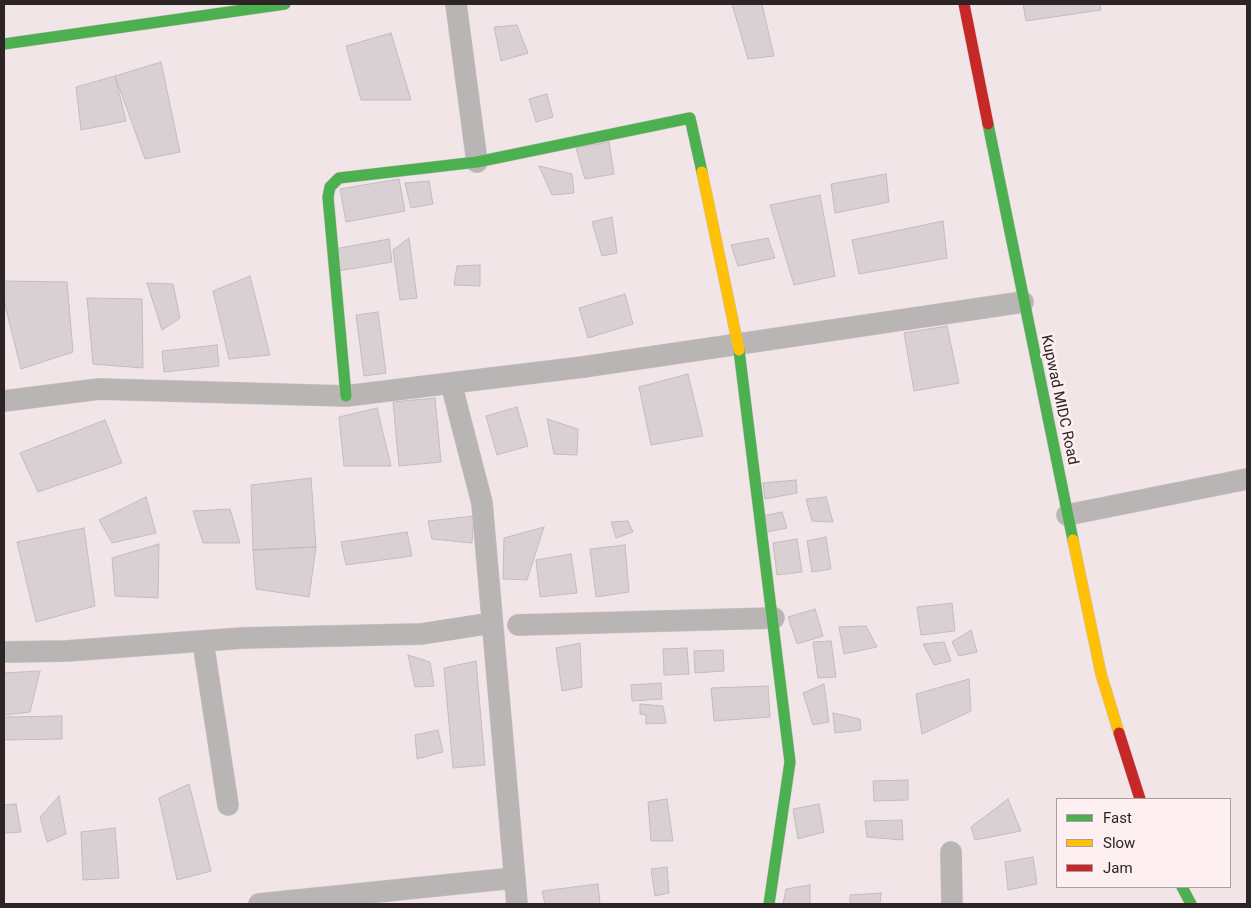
<!DOCTYPE html>
<style>
body{margin:0}
#map{position:relative;width:1251px;height:908px;overflow:hidden;background:#f2e5e8;font-family:Roboto,sans-serif}
canvas{display:block}
.frame{position:absolute;inset:0;border:5px solid #2c2425;pointer-events:none}
.legend{position:absolute;left:1056px;top:798px;width:175px;height:90px;box-sizing:border-box;background:#fef0f2;border:1px solid #aa9ea0;margin:0;padding:6px 9px;list-style:none;font-size:15px;color:#2c2425}
.legend li{display:flex;align-items:center;gap:10px;height:25px}
.legend b{width:25px;border:1px solid #aa9ea0}
</style>
<div id="map">
<canvas width="1251" height="908"></canvas>
<div class="frame"></div>
<ul class="legend">
<li><b style="height:6px;background:#4caf50"></b>Fast</li>
<li><b style="height:6px;background:#ffc107"></b>Slow</li>
<li><b style="height:6px;background:#c62828"></b>Jam</li>
</ul>
</div>
<script>
const context = document.querySelector('canvas').getContext('2d');
context.lineJoin = 'round';
function fill(path, color) {
  context.fillStyle = color;
  context.fill(path, 'evenodd');
}
function toPath(rows) {
  const path = new Path2D();
  for (const r of rows) {
    path.moveTo(r[0], r[1]);
    for (let i = 2; i < r.length; i += 2) path.lineTo(r[i], r[i + 1]);
  }
  return path;
}
function strokePath(path, color, width, dash) {
  context.strokeStyle = color;
  context.lineWidth = width;
  context.lineCap = dash ? 'butt' : 'round';
  context.setLineDash(dash || []);
  context.stroke(path);
}
function drawText(font, color, halo, rows, align = 'center') {
  context.font = font + ' Roboto,sans-serif';
  context.lineWidth = 5;
  context.setLineDash([]);
  context.textBaseline = 'middle';
  context.strokeStyle = halo;
  context.fillStyle = color;
  for (const [text, x, y, turn = 0] of rows) {
    context.save();
    context.translate(x, y);
    context.rotate((+turn || 0) * Math.PI / 180);
    context.textAlign = isNaN(turn) ? turn : align;
    if (halo) context.strokeText(text, 0, 0);
    context.fillText(text, 0, 0);
    context.restore();
  }
}
const building = toPath([
 [732,4,762,4,774,56,748,59,732,4],
 [1023,4,1100,4,1101,10,1026,21,1023,4],
 [517,25,528,53,501,61,494,27,517,25],
 [391,33,411,100,361,100,346,46,391,33],
 [161,62,180,152,145,159,115,76,161,62],
 [115,76,126,121,81,130,76,87,115,76],
 [547,94,553,117,536,122,529,99,547,94],
 [609,142,614,174,585,179,576,148,609,142],
 [539,166,572,174,574,193,552,195,539,166],
 [886,174,889,202,835,213,831,184,886,174],
 [399,179,405,211,346,222,340,189,399,179],
 [429,181,433,204,411,208,405,183,429,181],
 [820,195,835,276,794,285,770,205,820,195],
 [612,217,617,253,602,256,592,222,612,217],
 [943,221,947,258,859,274,852,240,943,221],
 [409,238,417,298,400,300,393,250,409,238],
 [768,238,775,258,738,266,731,245,768,238],
 [389,239,392,262,338,271,334,249,389,239],
 [480,265,480,286,454,285,457,266,480,265],
 [250,276,270,355,229,359,213,291,250,276],
 [4,281,67,282,73,352,21,369,4,301,4,281],
 [147,283,173,284,180,318,162,330,147,283],
 [625,294,633,324,588,338,579,308,625,294],
 [87,298,142,299,143,368,93,364,87,298],
 [378,312,386,373,364,376,356,315,378,312],
 [947,326,959,383,914,391,904,333,947,326],
 [217,345,219,366,164,372,162,351,217,345],
 [688,374,703,436,651,445,639,387,688,374],
 [435,398,441,462,399,466,393,402,435,398],
 [517,407,528,446,497,455,486,416,517,407],
 [377,408,391,466,344,466,339,417,377,408],
 [547,419,578,429,577,455,554,454,547,419],
 [105,420,122,463,38,492,20,453,105,420],
 [311,478,316,547,253,550,251,485,311,478],
 [796,480,797,493,765,499,763,483,796,480],
 [146,497,156,533,112,543,99,520,146,497],
 [826,497,833,522,812,521,806,499,826,497],
 [230,509,240,543,203,543,193,511,230,509],
 [782,512,787,528,767,532,763,516,782,512],
 [474,516,472,543,432,539,428,521,474,516],
 [628,521,633,532,616,538,611,522,628,521],
 [544,527,527,580,503,579,504,538,544,527],
 [84,528,95,606,36,622,17,542,84,528],
 [407,532,412,556,346,565,341,542,407,532],
 [826,537,831,569,812,572,807,541,826,537],
 [797,539,802,572,777,575,773,543,797,539],
 [159,544,158,598,115,596,112,558,159,544],
 [625,545,629,592,596,597,590,549,625,545],
 [316,547,309,597,256,589,253,550,316,547],
 [571,554,577,593,540,597,536,560,571,554],
 [952,603,955,631,921,635,917,607,952,603],
 [815,609,823,636,797,644,788,617,815,609],
 [866,626,877,647,844,654,839,627,866,626],
 [971,630,977,652,959,656,952,642,971,630],
 [831,641,836,677,818,678,813,642,831,641],
 [944,642,951,661,934,665,923,644,944,642],
 [580,643,582,687,562,691,556,648,580,643],
 [687,648,689,674,664,675,663,649,687,648],
 [723,650,724,671,695,673,694,651,723,650],
 [408,655,430,662,434,686,415,687,408,655],
 [476,661,485,765,453,768,444,668,476,661],
 [40,671,30,712,4,715,4,673,40,671],
 [969,679,971,711,922,734,916,694,969,679],
 [661,683,662,699,632,701,631,685,661,683],
 [824,684,829,722,813,725,803,693,824,684],
 [768,686,770,717,714,721,711,688,768,686],
 [640,704,663,706,666,723,646,724,646,715,640,714,640,704],
 [833,713,860,719,861,730,835,733,833,713],
 [62,716,62,739,4,740,4,717,62,716],
 [438,730,443,752,417,759,415,735,438,730],
 [908,780,908,800,874,801,873,781,908,780],
 [189,784,211,871,177,880,159,798,189,784],
 [59,796,66,834,47,842,40,817,59,796],
 [667,799,673,841,651,841,648,802,667,799],
 [1008,799,1021,831,975,840,971,827,1008,799],
 [16,804,21,832,4,833,4,805,16,804],
 [819,804,824,832,798,839,793,809,819,804],
 [902,820,903,840,867,837,865,821,902,820],
 [115,828,119,878,83,880,81,832,115,828],
 [1033,857,1037,884,1008,890,1005,862,1033,857],
 [667,867,669,893,655,896,651,869,667,867],
 [598,884,600,904,545,904,542,891,598,884],
 [810,885,810,904,783,904,786,889,810,885],
 [881,893,880,904,850,904,850,895,881,893]
]);
fill(building, '#d8d0d3');
strokePath(building, '#c4bbbf', 1);
const street = toPath([
 [456,4,477,162],
 [451,383,583,367,1023,302],
 [4,401,99,389,346,396,451,383,482,503,517,904],
 [1067,515,1247,479],
 [518,625,774,618],
 [203,642,228,805],
 [4,652,66,651,242,638,421,634,492,623],
 [951,852,952,904],
 [259,904,514,878]
]);
const fast = toPath([
 [4,44,285,4],
 [988,124,1073,540],
 [739,350,790,762,769,904],
 [346,396,328,197,330,187,339,178,477,162,690,118,702,172],
 [1182,887,1191,904]
]);
const slow = toPath([
 [702,172,739,350],
 [1073,540,1101,674,1119,733]
]);
const jam = toPath([
 [964,4,988,124],
 [1119,733,1140,799]
]);
strokePath(street, '#cec3c6', 22);
strokePath(fast, '#cec3c6', 12);
strokePath(slow, '#cec3c6', 12);
strokePath(jam, '#cec3c6', 12);
strokePath(street, '#bab5b5', 21);
strokePath(fast, '#4caf50', 11);
strokePath(slow, '#ffc107', 11);
strokePath(jam, '#c62828', 11);
drawText('15px', '#2c2425', '#fef0f2', [
 ["Kupwad MIDC Road",1059,400,78]
]);
</script>
